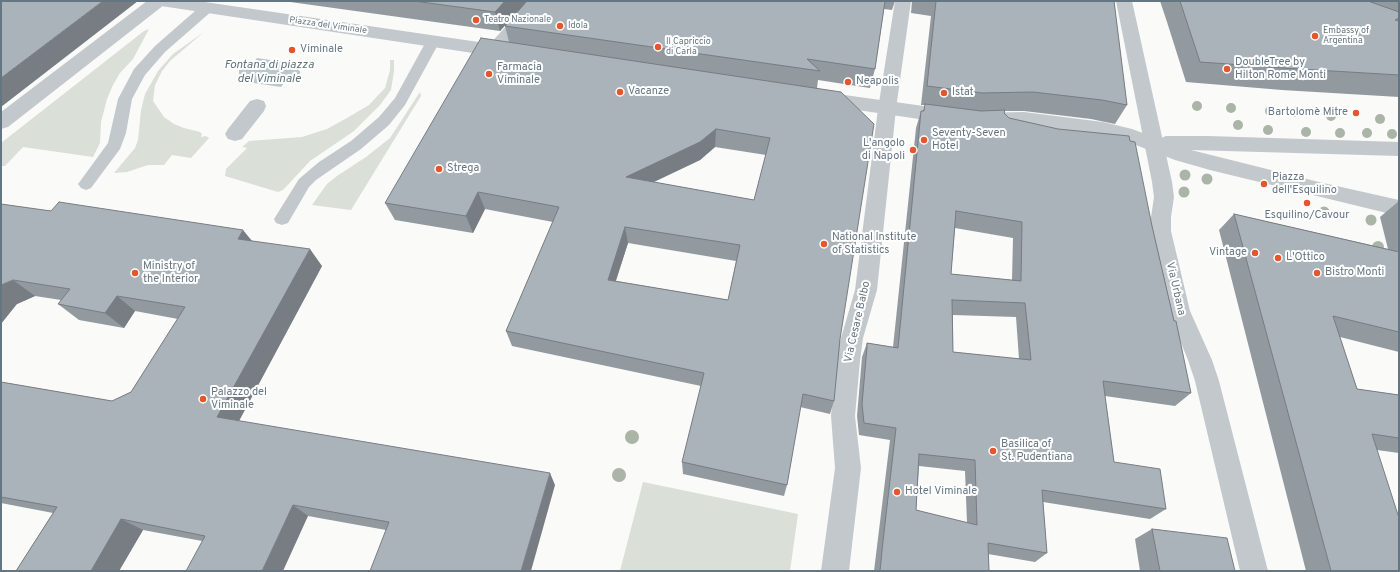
<!DOCTYPE html>
<meta charset="utf-8">
<style>
body{margin:0}
#map{position:relative;width:1400px;height:572px;overflow:hidden;background:#fafaf8;font-family:Overpass,sans-serif}
canvas{display:block}
.frame{position:absolute;inset:0;border:2px solid #657683;pointer-events:none}
</style>
<div id="map">
<canvas width="1400" height="572"></canvas>
<div class="frame"></div>
</div>
<script>
const context = document.querySelector('canvas').getContext('2d');
context.lineJoin = 'round';
function fill(path, color) {
  context.fillStyle = color;
  context.fill(path, 'evenodd');
}
function toPath(rows) {
  const path = new Path2D();
  for (const r of rows) {
    path.moveTo(r[0], r[1]);
    for (let i = 2; i < r.length; i += 2) path.lineTo(r[i], r[i + 1]);
  }
  return path;
}
function strokePath(path, color, width, dash) {
  context.strokeStyle = color;
  context.lineWidth = width;
  context.lineCap = dash ? 'butt' : 'round';
  context.setLineDash(dash || []);
  context.stroke(path);
}
function drawText(font, color, halo, rows, align = 'center') {
  context.font = font + ' Overpass,sans-serif';
  context.lineWidth = 4;
  context.setLineDash([]);
  context.textBaseline = 'middle';
  context.strokeStyle = halo;
  context.fillStyle = color;
  for (const [text, x, y, turn = 0] of rows) {
    context.save();
    context.translate(x, y);
    context.rotate((+turn || 0) * Math.PI / 180);
    context.textAlign = isNaN(turn) ? turn : align;
    if (halo) context.strokeText(text, 0, 0);
    context.fillText(text, 0, 0);
    context.restore();
  }
}
fill(toPath([
 [149,29,133,59,120,73,113,85,107,99,101,122,100,143,93,157,23,147,5,166,1,166,1,143,144,31],
 [204,32,170,61,162,71,155,85,153,101,164,117,174,124,184,128,200,132,202,134,201,137,206,136,209,138,191,158,172,155,164,165,148,165,127,172,114,173,135,148,138,140,141,110,145,94,158,71,173,54],
 [390,60,394,60,394,71,391,90,380,105,354,131,310,161,283,190,278,192,225,176,226,169,247,148,242,147,249,141,302,137,327,129,347,118,369,105,385,88,390,70],
 [420,92,421,96,351,210,312,205,327,184,337,176,366,157,390,138],
 [643,482,798,514,790,571,620,571]
]), '#dadfd7');
fill(toPath([
 [257,58,298,64,295,69,300,71,300,75,293,81,285,82,281,87,240,81,243,76,239,74,239,68,244,65,253,63]
]), '#bbc7cb');
fill(toPath([
 [208,3,213,4,215,7,213,10,165,52,145,75,132,99,126,133,120,149,91,188,86,190,81,188,78,184,81,180,108,143,118,99,134,69,155,46,203,4,208,3],
 [433,37,438,38,440,41,405,105,389,125,361,149,316,180,309,187,288,223,282,225,276,223,274,219,299,179,319,162,351,141,379,117,395,98,428,38,433,37]
]), '#c3c8cc');
fill(toPath([
 [257,99,264,101,266,106,264,111,242,139,235,141,228,139,225,134,228,129,250,101,257,99]
]), '#c3c8cc');
fill(toPath([
 [147,1,166,1,164,5,8,127,1,129,1,112,147,1],
 [529,1,546,1,500,54,494,56,488,54,485,50,488,46,529,1],
 [895,1,911,1,896,109,877,290,863,338,860,361,855,416,861,468,849,571,821,571,835,468,831,416,836,361,841,338,855,290,878,109,895,1],
 [1116,1,1132,1,1172,182,1174,197,1171,217,1171,231,1190,311,1212,360,1219,381,1268,571,1240,571,1195,381,1188,360,1168,311,1151,231,1151,217,1154,197,1152,182,1116,1]
]), '#c3c8cc');
fill(toPath([
 [153,1,198,1,506,46,512,48,515,52,512,56,506,58,161,6,155,5,153,1],
 [823,92,974,113,1024,112,1103,122,1132,129,1159,139,1166,136,1208,136,1399,142,1399,156,1191,150,1319,182,1399,200,1399,216,1210,170,1175,160,1128,142,1103,136,1024,126,974,127,816,104,814,99,816,94,823,92]
]), '#c3c8cc');
context.fillStyle = '#aab4a7';
for (const [x, y, r] of [
 [1197,106,5],
 [1231,108,5],
 [1270,111,5],
 [1295,112,5],
 [1331,116,5],
 [1380,119,5],
 [1238,125,5],
 [1268,130,5],
 [1306,132,5],
 [1340,133,5],
 [1367,133,5],
 [1392,134,5],
 [1185,175,5.5],
 [1207,179,5.5],
 [1184,192,5.5],
 [1324,212,5.5],
 [1371,220,5.5],
 [1378,247,6],
 [632,437,7],
 [619,475,7]
]) {
  context.beginPath();
  context.arc(x, y, r, 0, 2 * Math.PI);
  context.fill();
}
fill(toPath([
 [283,1,527,1,500,31],
 [527,1,895,1,892,10,884,9,875,69,870,88,818,80,817,88,840,339,834,401,830,414,800,407,787,485,784,496,683,474,682,462,701,386,512,346,506,331,553,222,485,209,473,233,395,220,385,203,509,42,505,26],
 [715,147,766,155,754,200,654,182,700,160],
 [628,243,736,261,728,300,616,281],
 [912,1,1114,1,1127,105,1115,124,1091,119,1024,111,1005,111,1004,113,1009,118,1058,129,1130,141,1152,226,1191,393,1175,406,1105,396,1114,462,1166,509,1150,519,1043,502,1047,553,1035,562,988,554,989,571,874,571,890,440,859,435,857,416,862,357,867,343,893,347,916,128,921,111,923,111,925,105,921,105,931,16,911,13],
 [955,228,1013,238,1012,280,951,274],
 [953,315,1016,317,1019,359,953,352],
 [919,466,965,471,967,523,916,510],
 [1160,1,1399,1,1399,97,1282,90,1186,82,1167,22],
 [1399,201,1399,352,1340,337,1357,389,1399,395,1399,453,1377,450,1399,571,1306,571,1219,230,1234,214,1388,249,1380,217],
 [1,204,253,241,322,266,239,421,555,485,386,530,308,516,202,541,143,530,119,571,16,571,53,513,1,503,1,382,112,401,131,392,178,319,135,311,124,328,79,320,58,304,61,300,35,296,17,304],
 [1152,529,1235,571,1140,571,1135,539]
]), '#929a9f');
fill(toPath([
 [103,1,138,1,1,107,1,78],
 [505,1,527,1,500,31,495,12],
 [716,129,715,147,700,160,628,194,626,177],
 [478,192,485,209,473,233,466,216],
 [625,227,628,243,611,295,608,280],
 [243,230,257,247,238,239],
 [310,249,322,266,234,430,217,417],
 [13,280,35,296,17,304,1,324,1,285],
 [117,296,135,311,124,328,105,313],
 [550,473,555,485,531,571,521,571],
 [293,505,308,516,283,571,262,571],
 [121,519,143,530,119,571,91,571]
]), '#777d82');
const building = toPath([
 [1,1,103,1,1,78,1,1],
 [414,1,505,1,495,12,414,1],
 [527,1,885,1,875,69,807,59,820,71,505,26,527,1],
 [936,1,1114,1,1127,105,1102,100,1033,92,982,93,927,86,936,1],
 [1180,1,1368,1,1399,12,1399,18,1395,20,1399,21,1399,75,1299,69,1200,62,1180,1],
 [481,38,841,92,874,124,840,339,834,401,803,394,787,485,682,462,704,373,506,331,559,207,478,192,466,216,385,203,481,38],
 [716,129,770,138,754,200,626,177,700,142,716,129],
 [625,227,740,245,728,300,608,280,625,227],
 [925,104,981,111,1005,110,1004,113,1009,118,1058,129,1129,136,1130,141,1135,142,1152,226,1174,321,1176,321,1191,393,1103,381,1114,462,1160,469,1166,509,1042,490,1047,553,988,543,989,571,880,571,883,541,896,428,864,423,862,404,867,347,867,343,898,348,921,111,924,111,925,104],
 [956,211,1022,222,1021,281,951,274,956,211],
 [952,300,1025,303,1031,360,953,352,952,300],
 [919,454,975,460,977,525,916,510,919,454],
 [59,202,243,230,238,239,310,249,217,417,550,473,521,571,370,571,389,522,293,505,262,571,186,571,205,536,121,519,91,571,16,571,57,507,1,497,1,382,112,401,131,392,185,307,117,296,105,313,58,304,70,289,13,280,1,285,1,204,51,211,59,202],
 [1234,214,1399,252,1399,332,1333,316,1357,389,1399,395,1399,438,1372,434,1399,518,1399,571,1331,571,1234,214],
 [1152,529,1227,538,1235,571,1160,571,1152,529]
]);
fill(building, '#aab3b9');
strokePath(building, '#777d82', 1);
for (const [x, y, r, color] of [
 [476,20,4,"#e4572e"],
 [560,26,4,"#e4572e"],
 [1315,36,4,"#e4572e"],
 [658,47,4,"#e4572e"],
 [292,50,4,"#e4572e"],
 [1227,69,4,"#e4572e"],
 [489,74,4,"#e4572e"],
 [848,82,4,"#e4572e"],
 [620,92,4,"#e4572e"],
 [944,93,4,"#e4572e"],
 [1356,113,4,"#e4572e"],
 [924,140,4,"#e4572e"],
 [913,150,4,"#e4572e"],
 [439,169,4,"#e4572e"],
 [1264,184,4,"#e4572e"],
 [1307,203,4,"#e4572e"],
 [824,244,4,"#e4572e"],
 [1255,253,4,"#e4572e"],
 [1278,258,4,"#e4572e"],
 [135,273,4,"#e4572e"],
 [1317,273,4,"#e4572e"],
 [203,399,4,"#e4572e"],
 [993,451,4,"#e4572e"],
 [897,492,4,"#e4572e"]
]) {
  const dot = new Path2D();
  dot.arc(x, y, r, 0, 2 * Math.PI);
  context.fillStyle = color;
  context.fill(dot);
  strokePath(dot, '#fff', 1.5);
}
drawText('9px', '#657683', '#fff', [
 ["Teatro Nazionale",484,20],
 ["Idola",568,26],
 ["Embassy of",1323,31],
 ["Argentina",1323,41],
 ["Il Capriccio",666,42],
 ["di Carla",666,52]
], 'left');
drawText('9px', '#657683', '#fff', [
 ["Piazza del Viminale",328,26,8]
]);
drawText('11px', '#657683', '#fff', [
 ["Viminale",300,50],
 ["DoubleTree by",1235,63],
 ["Hilton Rome Monti",1235,76],
 ["Farmacia",497,68],
 ["Viminale",497,81],
 ["Neapolis",856,82],
 ["Vacanze",628,92],
 ["Istat",952,93],
 ["Bartolomè Mitre",1348,113,"right"],
 ["Seventy-Seven",932,134],
 ["Hotel",932,147],
 ["L'angolo",905,144,"right"],
 ["di Napoli",905,157,"right"],
 ["Strega",447,169],
 ["Piazza",1272,178],
 ["dell'Esquilino",1272,191],
 ["Esquilino/Cavour",1307,216,"center"],
 ["National Institute",832,238],
 ["of Statistics",832,251],
 ["Vintage",1247,253,"right"],
 ["L'Ottico",1286,258],
 ["Ministry of",143,267],
 ["the Interior",143,280],
 ["Bistro Monti",1325,273],
 ["Palazzo del",211,393],
 ["Viminale",211,406],
 ["Basilica of",1001,445],
 ["St. Pudentiana",1001,458],
 ["Hotel Viminale",905,492]
], 'left');
drawText('11px', '#657683', '#fff', [
 ["Via Urbana",1175,289,77],
 ["Via Cesare Balbo",858,322,-77]
]);
drawText('italic 12px', '#60757c', '#fff', [
 ["Fontana di piazza",269,66],
 ["del Viminale",269,80]
]);
</script>
